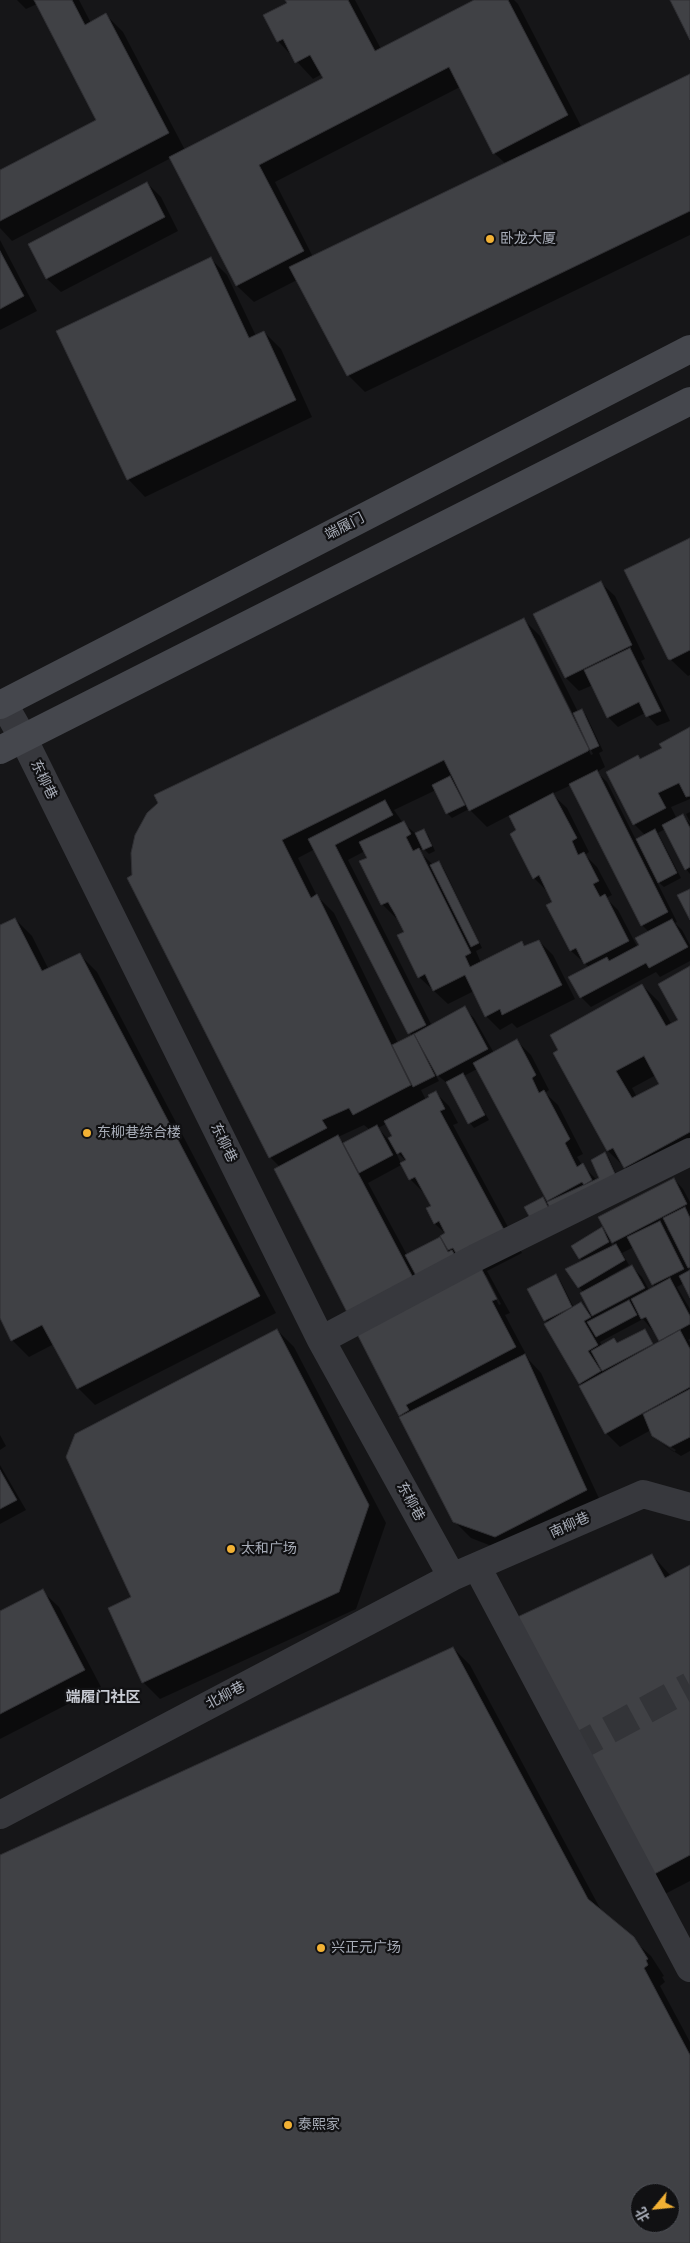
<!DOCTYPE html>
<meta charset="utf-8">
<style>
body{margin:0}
#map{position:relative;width:690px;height:2243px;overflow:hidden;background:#161618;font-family:Roboto,"Noto Sans SC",sans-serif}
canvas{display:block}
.north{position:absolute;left:630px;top:2183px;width:50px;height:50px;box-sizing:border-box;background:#111113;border:1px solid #4d4f55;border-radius:50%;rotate:242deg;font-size:14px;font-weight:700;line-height:20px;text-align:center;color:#a8adb8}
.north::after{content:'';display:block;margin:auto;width:18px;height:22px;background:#f2b134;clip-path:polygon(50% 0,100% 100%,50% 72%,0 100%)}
</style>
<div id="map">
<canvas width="690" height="2243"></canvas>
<div class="north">北</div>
</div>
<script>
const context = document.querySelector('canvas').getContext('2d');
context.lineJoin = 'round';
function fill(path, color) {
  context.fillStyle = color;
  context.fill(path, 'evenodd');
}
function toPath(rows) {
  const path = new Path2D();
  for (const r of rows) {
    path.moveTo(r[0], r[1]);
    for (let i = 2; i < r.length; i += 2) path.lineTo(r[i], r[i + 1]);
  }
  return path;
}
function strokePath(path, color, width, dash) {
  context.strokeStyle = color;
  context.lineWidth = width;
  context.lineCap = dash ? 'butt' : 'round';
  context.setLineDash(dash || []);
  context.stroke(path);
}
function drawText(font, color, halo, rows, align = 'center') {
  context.font = font + ' Roboto,"Noto Sans SC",sans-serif';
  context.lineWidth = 4.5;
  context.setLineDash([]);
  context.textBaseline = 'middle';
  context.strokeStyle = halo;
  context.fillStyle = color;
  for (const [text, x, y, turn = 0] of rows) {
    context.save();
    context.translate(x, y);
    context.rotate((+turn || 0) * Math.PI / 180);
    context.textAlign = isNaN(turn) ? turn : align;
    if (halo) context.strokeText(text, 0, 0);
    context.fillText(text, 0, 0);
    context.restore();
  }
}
fill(toPath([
 [17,0,79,0,91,23,106,15,123,32,185,150,324,78,322,74,313,79,278,41,288,4,287,0,355,0,381,49,476,0,514,0,518,4,582,128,690,75,690,235,365,392,348,375,297,280,254,302,237,286,171,158,12,241,0,228,0,172,98,120,37,4,26,9],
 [460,87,494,153,506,164,313,257,275,182],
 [147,183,161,197,178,231,61,292,47,279,29,245],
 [0,240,37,311,0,330],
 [210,258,227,275,256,336,264,332,281,349,312,417,145,497,129,480,58,331],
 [690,540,690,675,688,676,669,658],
 [601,583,615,596,645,659,641,661,670,721,657,726,645,713,618,727,608,717,593,685,579,691,566,678],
 [523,619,540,636,578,712,581,711,586,715,603,751,599,753,605,767,597,772,607,782,636,840,646,836,634,824,638,756,642,760,663,749,690,729,690,799,671,807,677,819,683,816,690,823,690,874,686,869,665,829,658,833,681,878,664,887,656,880,677,922,675,923,682,930,690,945,690,961,660,977,656,972,591,1007,581,997,570,977,589,967,571,951,548,906,554,902,548,892,534,878,518,831,510,815,487,827,469,809,452,818,447,813,436,790,394,810,403,823,416,834,423,831,428,835,435,851,429,854,423,848,419,851,433,865,438,862,443,867,482,948,476,951,481,963,521,943,526,947,539,941,553,955,575,999,517,1028,512,1023,500,1030,486,1016,474,991,448,1004,419,977,405,933,398,917,396,918,382,904,365,851,348,860,432,1026,464,1008,474,1018,494,1053,517,1041,531,1055,549,1090,545,1093,558,1105,583,1154,577,1157,582,1165,597,1180,601,1178,605,1154,609,1158,619,1181,556,1220,542,1199,551,1206,477,1069,464,1076,489,1120,474,1128,470,1123,449,1085,434,1072,439,1081,421,1090,426,1100,435,1092,449,1106,458,1123,453,1125,522,1253,487,1271,510,1313,505,1315,529,1360,541,1373,603,1507,512,1554,471,1538,454,1521,400,1415,280,1167,270,1157,129,879],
 [532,638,535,638,593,754,591,755],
 [571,785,642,925,649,932,638,948,618,910,606,898,612,895,597,867,585,855,589,852,567,808,552,794],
 [315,849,412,1036,398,1043,334,913,317,896,298,858],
 [386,1124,393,1136,388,1139,378,1128],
 [364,1125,370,1130,345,1144,338,1137],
 [395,1150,406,1161,401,1164],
 [403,1164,410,1179,424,1193,432,1206,428,1209,435,1224,446,1234,446,1245,439,1238,407,1255,368,1183],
 [483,1275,486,1275,501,1304,499,1305],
 [690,812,690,822,686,814],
 [15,919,32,936,49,970,80,955,97,972,276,1313,95,1405,78,1388,54,1344,29,1357,12,1340,0,1317,0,926],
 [690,968,690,1158,642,1184,608,1151,555,1054,642,985,659,1002,672,1025,680,1020],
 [656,1075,661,1084,637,1097,632,1088],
 [674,1179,683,1189,690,1202,690,1267,685,1263,690,1272,690,1295,684,1283,677,1287,690,1309,690,1339,688,1340,690,1342,690,1451,681,1456,664,1445,662,1444,674,1452,676,1450,659,1439,659,1441,651,1430,620,1447,606,1433,583,1386,529,1289,555,1275,560,1280,574,1308,581,1304,592,1314,584,1293,579,1287,583,1261,580,1258,601,1229,609,1237],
 [670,1228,673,1236,667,1229],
 [609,1240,610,1240,616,1245,613,1247],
 [634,1247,655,1287,649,1290,642,1277,632,1267,609,1279,608,1277,629,1265,622,1253],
 [643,1319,662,1342,655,1346,644,1330,618,1344,614,1340,602,1346,600,1342],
 [277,1330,294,1347,386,1523,356,1609,160,1699,143,1682],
 [0,1435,6,1446,0,1450],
 [0,1465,26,1510,0,1524],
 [652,1555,671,1576,690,1566,690,1881,663,1895,646,1878],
 [42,1591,59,1607,101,1687,0,1739,0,1613],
 [453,1648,470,1665,602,1912,651,1956,664,1976,662,1977,665,1982,660,1986,690,2042,690,2243,0,2243,0,1856],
 [640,2193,670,2193,670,2223,640,2223]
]), '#0007');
const building = toPath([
 [34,0,72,0,85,25,106,13,169,133,0,221,0,170,96,120,34,0],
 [285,0,348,0,375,51,474,0,508,0,568,115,493,154,449,67,259,165,304,251,236,286,169,157,323,78,310,55,295,63,283,39,277,42,263,15,287,3,285,0],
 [670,0,690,0,690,40,670,0],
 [690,74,690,211,347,376,289,267,690,74],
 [147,182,165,217,46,279,28,244,147,182],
 [0,251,24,296,0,309,0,251],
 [211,257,249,338,264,331,296,400,127,480,56,331,211,257],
 [690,538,690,650,670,660,668,659,624,570,690,538],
 [601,581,632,645,565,678,533,614,601,581],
 [524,618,589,749,588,751,469,811,444,760,282,840,311,898,317,894,411,1085,353,1115,349,1108,322,1120,327,1128,269,1158,127,878,132,875,131,853,135,835,147,813,158,803,154,795,524,618],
 [630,648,661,711,646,717,639,702,607,718,584,670,630,648],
 [582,709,599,746,590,750,573,713,582,709],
 [690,727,690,796,686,797,679,783,658,793,666,808,633,825,606,772,638,755,640,759,662,748,659,744,690,727],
 [597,770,668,912,641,926,569,784,597,770],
 [450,776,465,805,446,814,432,785,450,776],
 [553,793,577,838,572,841,578,855,584,852,599,881,593,884,600,897,605,894,629,941,584,964,576,948,570,951,546,905,552,902,539,875,533,879,510,834,516,830,509,816,553,793],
 [385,800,393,815,335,845,426,1025,408,1034,308,839,385,800],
 [683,814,690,828,690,867,685,870,662,825,683,814],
 [404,821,411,834,406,837,413,851,419,848,471,953,465,956,470,967,522,941,524,946,539,940,562,985,502,1015,500,1009,485,1017,465,975,433,991,425,974,418,978,397,935,404,932,395,914,388,902,381,905,359,861,367,858,359,842,404,821],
 [424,829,432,846,423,850,415,833,424,829],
 [655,829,677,873,658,883,636,839,655,829],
 [439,861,479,943,471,947,430,865,439,861],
 [690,889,690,920,677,895,690,889],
 [15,918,42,971,80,953,260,1296,77,1389,42,1325,11,1341,0,1318,0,925,15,918],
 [672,919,688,947,649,968,646,963,580,998,568,977,607,957,609,961,639,945,635,938,672,919],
 [690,966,690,1132,624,1168,613,1148,607,1151,553,1053,558,1050,550,1035,642,984,666,1026,678,1020,658,984,690,966],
 [644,1056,659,1084,632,1098,616,1071,644,1056],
 [465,1006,488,1049,437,1076,414,1034,465,1006],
 [414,1034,435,1076,413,1087,392,1045,414,1034],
 [517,1039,536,1075,532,1078,539,1093,544,1090,570,1139,565,1143,577,1167,583,1163,592,1180,584,1185,582,1182,547,1201,473,1063,517,1039],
 [463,1073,485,1115,468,1124,446,1082,463,1073],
 [436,1091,445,1109,440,1111,509,1239,462,1264,453,1248,448,1250,440,1236,445,1233,439,1221,434,1224,426,1208,431,1206,415,1177,409,1180,400,1163,406,1160,401,1152,397,1154,388,1138,392,1136,384,1121,429,1097,428,1095,436,1091],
 [377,1125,393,1155,359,1173,343,1143,377,1125],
 [338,1135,418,1287,352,1322,274,1169,338,1135],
 [605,1152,616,1176,551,1210,547,1202,599,1178,591,1160,605,1152],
 [674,1178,687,1204,612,1243,598,1217,674,1178],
 [543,1197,552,1215,534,1225,524,1207,543,1197],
 [685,1207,690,1218,690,1267,688,1268,663,1218,685,1207],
 [660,1221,684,1269,652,1285,627,1237,660,1221],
 [602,1227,609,1242,579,1259,571,1246,602,1227],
 [440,1237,448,1252,452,1250,460,1265,421,1285,405,1255,440,1237],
 [616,1244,625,1260,578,1288,565,1269,616,1244],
 [476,1258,497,1299,492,1301,516,1347,406,1405,409,1410,399,1416,352,1324,476,1258],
 [632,1265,645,1288,592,1316,580,1293,632,1265],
 [690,1270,690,1298,679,1276,690,1270],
 [556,1274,572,1307,544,1321,527,1289,556,1274],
 [670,1278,690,1316,690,1324,659,1341,646,1317,641,1319,631,1299,670,1278],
 [629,1300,637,1315,596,1337,587,1322,629,1300],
 [581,1302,591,1317,584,1321,598,1345,588,1351,601,1371,579,1384,544,1324,581,1302],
 [277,1329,369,1505,339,1592,142,1683,108,1608,131,1597,66,1457,75,1434,277,1329],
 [645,1329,653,1344,602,1371,591,1351,614,1338,617,1343,645,1329],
 [680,1330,690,1349,690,1387,605,1434,579,1386,680,1330],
 [525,1354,587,1490,495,1537,453,1522,399,1417,525,1354],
 [690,1389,690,1437,670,1447,652,1436,643,1414,690,1389],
 [0,1470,17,1500,0,1509,0,1470],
 [652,1554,665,1578,690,1565,690,1855,645,1879,509,1621,652,1554],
 [43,1589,85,1670,0,1714,0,1611,43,1589],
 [453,1647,588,1899,634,1937,648,1959,646,1960,648,1965,644,1968,690,2055,690,2243,0,2243,0,1855,453,1647],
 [640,2193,670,2193,670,2223,640,2223,640,2193]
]);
fill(building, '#404145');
strokePath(building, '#303034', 1);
strokePath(toPath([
 [572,1750,690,1686]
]), '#333438', 28, [28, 14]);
strokePath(toPath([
 [3,703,23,738,321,1340,452,1577],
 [321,1340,475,1258,690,1152],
 [477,1567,690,1968],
 [0,1815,452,1577,643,1494,690,1507]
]), '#37383d', 28);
strokePath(toPath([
 [0,705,690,349],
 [0,750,690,401]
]), '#45474d', 28);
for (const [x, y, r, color] of [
 [490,239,5,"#f2b134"],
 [87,1133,5,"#f2b134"],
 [231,1549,5,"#f2b134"],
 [321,1948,5,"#f2b134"],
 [288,2125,5,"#f2b134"]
]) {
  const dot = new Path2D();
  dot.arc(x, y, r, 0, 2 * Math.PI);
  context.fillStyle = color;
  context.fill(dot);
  strokePath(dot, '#111113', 2);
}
drawText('14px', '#a8adb8', '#111113', [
 ["卧龙大厦",500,239],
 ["东柳巷综合楼",97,1133],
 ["太和广场",241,1549],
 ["兴正元广场",331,1948],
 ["泰熙家",298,2125]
], 'left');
drawText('14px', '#a8adb8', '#111113', [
 ["端履门",345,527,-27],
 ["东柳巷",43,780,64],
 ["东柳巷",223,1143,64],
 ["东柳巷",410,1502,61],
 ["南柳巷",570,1526,-24],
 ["北柳巷",226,1696,-28]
]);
drawText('bold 15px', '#c9ccd4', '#111113', [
 ["端履门社区",103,1698]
]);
</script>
